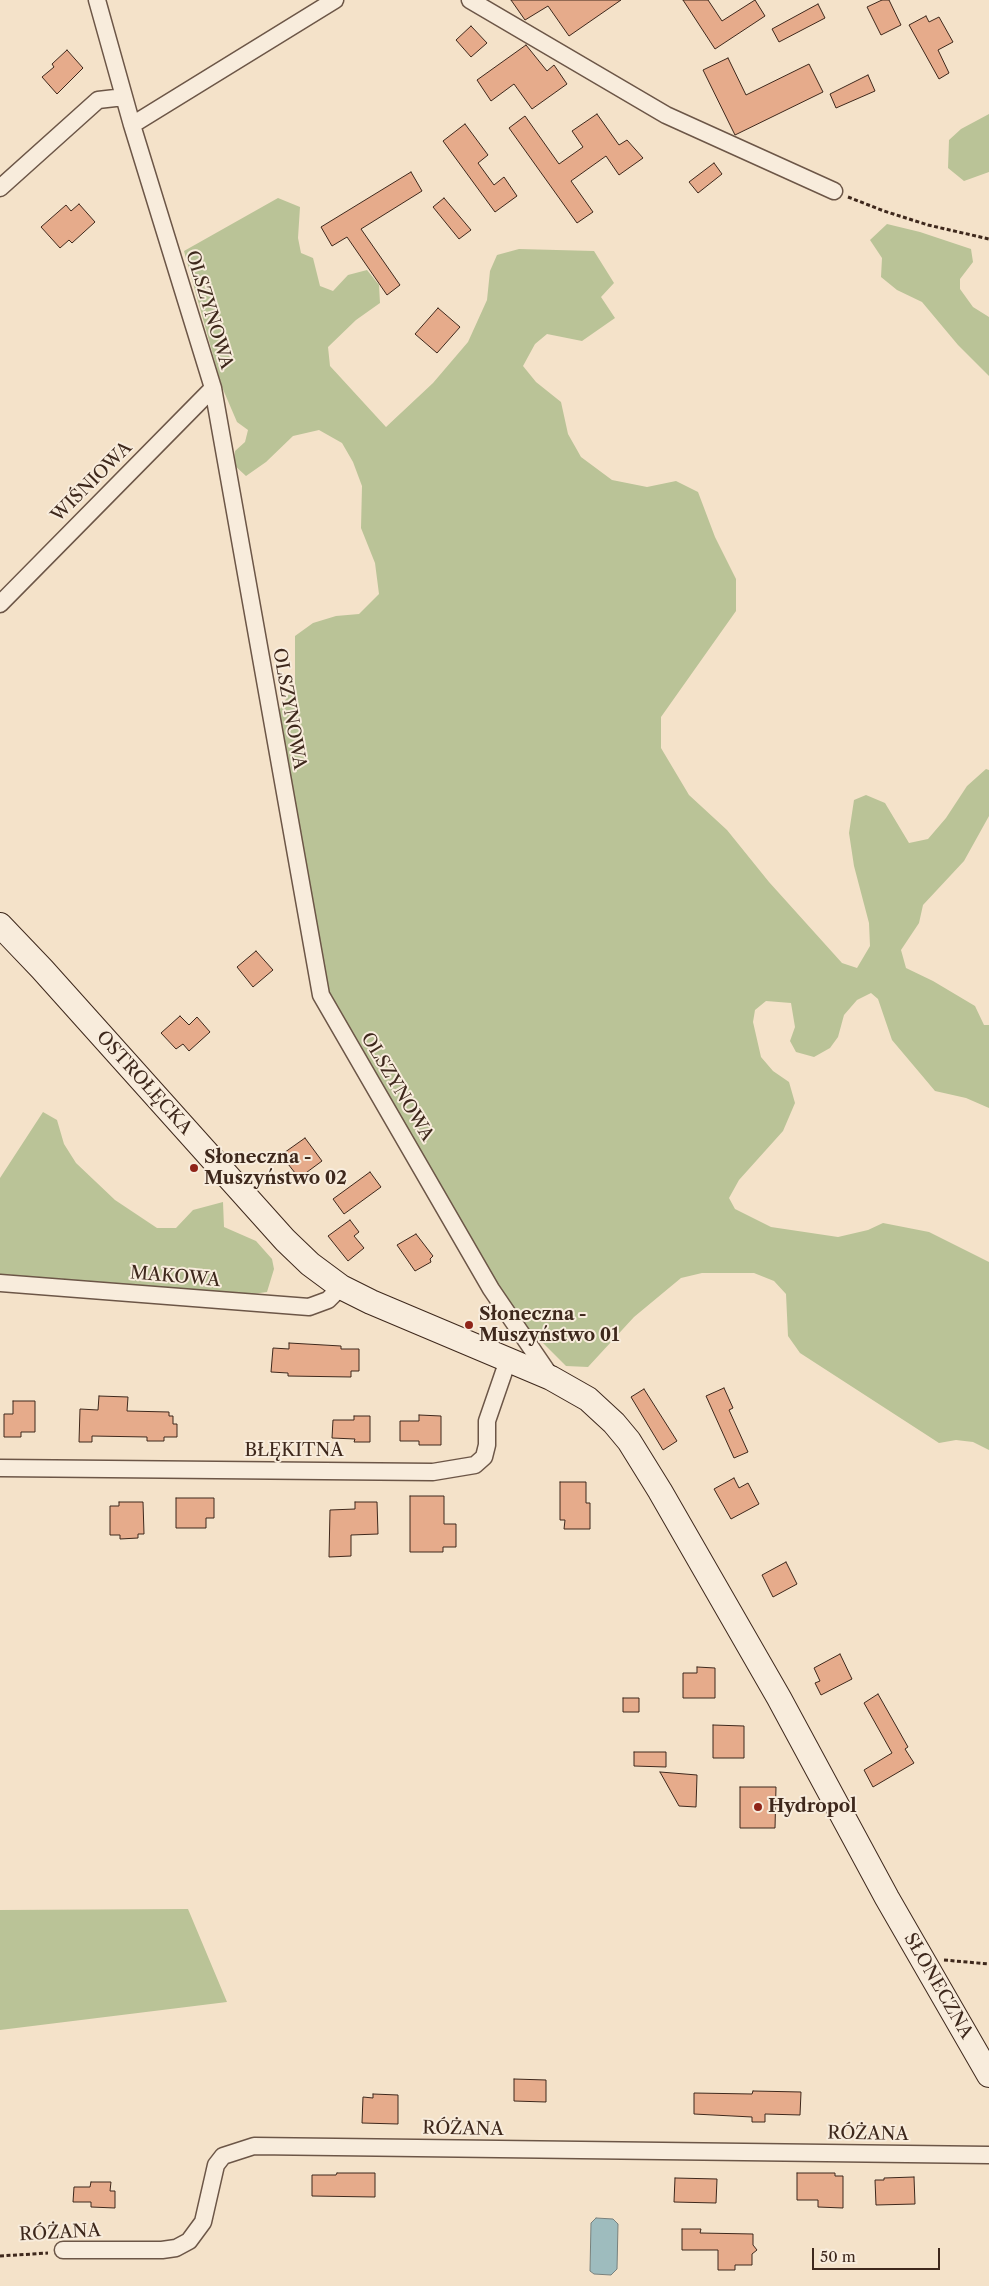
<!DOCTYPE html>
<meta charset="utf-8">
<style>
body{margin:0}
#map{position:relative;width:989px;height:2286px;overflow:hidden;background:#f4e2c9;font-family:"Libre Caslon Text",serif}
canvas{display:block}
.scale{position:absolute;left:812px;top:2248px;width:128px;height:22px;box-sizing:border-box;border:2px solid #3e281c;border-top:0;padding-left:6px;font-size:15px;line-height:18px;white-space:nowrap;color:#3e281c;-webkit-text-stroke:4px #f8ecdc;paint-order:stroke}
</style>
<div id="map">
<canvas width="989" height="2286"></canvas>
<div class="scale">50 m</div>
</div>
<script>
const context = document.querySelector('canvas').getContext('2d');
context.lineJoin = 'round';
function fill(path, color) {
  context.fillStyle = color;
  context.fill(path, 'evenodd');
}
function toPath(rows) {
  const path = new Path2D();
  for (const r of rows) {
    path.moveTo(r[0], r[1]);
    for (let i = 2; i < r.length; i += 2) path.lineTo(r[i], r[i + 1]);
  }
  return path;
}
function strokePath(path, color, width, dash) {
  context.strokeStyle = color;
  context.lineWidth = width;
  context.lineCap = dash ? 'butt' : 'round';
  context.setLineDash(dash || []);
  context.stroke(path);
}
function drawText(font, color, halo, rows, align = 'center') {
  context.font = font + ' "Libre Caslon Text",serif';
  context.lineWidth = 4;
  context.setLineDash([]);
  context.textBaseline = 'middle';
  context.strokeStyle = halo;
  context.fillStyle = color;
  for (const [text, x, y, turn = 0] of rows) {
    context.save();
    context.translate(x, y);
    context.rotate((+turn || 0) * Math.PI / 180);
    context.textAlign = isNaN(turn) ? turn : align;
    if (halo) context.strokeText(text, 0, 0);
    context.fillText(text, 0, 0);
    context.restore();
  }
}
fill(toPath([
 [989,114,989,172,964,181,948,168,949,140,961,129],
 [278,198,300,207,298,238,301,253,313,258,320,286,333,291,348,275,367,270,379,285,380,303,356,320,328,347,330,366,386,427,433,383,468,342,487,300,490,271,497,255,519,249,594,251,614,283,601,297,615,318,582,341,547,334,535,344,523,366,536,382,561,402,568,434,581,457,612,480,647,487,676,481,698,492,715,537,736,579,736,611,661,717,661,748,689,795,727,830,769,882,842,963,857,968,870,946,869,923,854,866,849,833,854,800,866,795,885,803,909,843,928,839,946,818,967,786,986,769,989,770,989,816,964,861,923,905,919,923,901,950,906,968,933,981,975,1006,984,1025,989,1025,989,1108,966,1098,935,1091,892,1040,878,999,871,993,857,1000,844,1015,838,1037,830,1048,814,1057,796,1052,790,1041,795,1027,791,1003,766,1001,755,1010,753,1022,761,1057,773,1071,789,1082,795,1103,783,1131,739,1180,729,1198,735,1209,771,1227,838,1237,868,1230,883,1223,929,1232,989,1262,989,1450,973,1442,956,1440,939,1443,800,1353,788,1336,786,1294,774,1281,754,1273,702,1273,681,1278,634,1317,588,1367,566,1366,527,1327,493,1285,334,1011,323,982,277,714,295,684,295,636,313,623,336,616,359,614,379,594,375,563,361,528,362,486,353,462,342,443,319,430,293,436,266,462,246,476,234,465,235,451,245,442,248,430,237,422,222,387,184,251],
 [887,224,920,232,971,249,973,262,960,279,960,289,973,307,989,317,989,376,958,345,922,302,897,290,881,277,882,258,870,240],
 [43,1112,57,1120,64,1144,76,1163,115,1200,157,1228,176,1228,193,1210,223,1202,224,1227,256,1241,272,1259,274,1269,267,1292,253,1294,0,1274,0,1178],
 [188,1909,227,2002,0,2030,0,1910]
]), '#bac397');
const water = toPath([
 [596,2218,613,2219,618,2224,617,2269,611,2275,594,2274,590,2271,591,2223,596,2218]
]);
fill(water, '#9ebcbe');
strokePath(water, '#78817d', 1);
const building = toPath([
 [511,0,621,0,569,36,548,6,525,20,511,0],
 [683,0,708,0,722,21,755,0,765,16,715,49,683,0],
 [882,0,889,0,901,25,881,35,867,7,882,0],
 [818,4,825,18,779,42,772,29,818,4],
 [926,16,929,22,939,17,953,42,938,50,949,73,939,79,909,25,926,16],
 [471,26,487,43,471,57,456,40,471,26],
 [526,45,547,71,554,65,567,84,532,109,514,84,491,101,477,80,526,45],
 [67,50,83,68,57,94,42,77,54,67,52,64,67,50],
 [728,58,746,95,809,64,823,92,735,135,703,70,728,58],
 [868,75,875,91,836,108,830,94,868,75],
 [597,114,619,145,627,140,643,158,619,175,606,156,571,181,593,212,577,223,509,128,525,116,559,164,583,147,572,131,597,114],
 [465,124,488,155,478,163,494,185,504,177,517,196,495,212,443,141,465,124],
 [714,163,722,174,698,193,689,182,714,163],
 [411,172,422,191,361,229,400,285,387,295,347,237,332,246,321,227,411,172],
 [444,198,471,230,459,239,433,207,444,198],
 [79,204,95,222,72,243,69,240,60,248,41,227,66,205,71,211,79,204],
 [438,308,460,327,437,353,415,334,438,308],
 [256,951,273,970,253,987,237,967,256,951],
 [180,1016,189,1025,197,1017,210,1032,189,1051,183,1044,176,1049,161,1033,180,1016],
 [305,1138,322,1161,299,1178,281,1155,305,1138],
 [370,1172,381,1187,344,1214,333,1199,370,1172],
 [350,1220,359,1232,354,1236,364,1248,348,1261,328,1236,350,1220],
 [416,1234,433,1256,430,1259,431,1262,415,1271,397,1245,416,1234],
 [289,1343,341,1346,341,1349,359,1349,359,1371,351,1371,351,1377,288,1376,288,1373,271,1372,273,1348,289,1349,289,1343],
 [724,1388,733,1408,729,1410,748,1452,734,1458,706,1396,724,1388],
 [644,1389,677,1441,663,1450,631,1397,644,1389],
 [99,1396,128,1397,127,1411,169,1412,169,1416,173,1416,173,1424,177,1424,177,1437,164,1437,164,1441,147,1441,147,1437,92,1436,92,1442,79,1442,80,1409,98,1410,99,1396],
 [13,1401,35,1401,35,1432,21,1432,21,1437,4,1437,4,1414,13,1414,13,1401],
 [419,1415,441,1416,441,1445,419,1445,419,1441,400,1441,400,1421,419,1421,419,1415],
 [354,1416,370,1416,370,1442,354,1442,355,1439,332,1438,333,1420,354,1420,354,1416],
 [734,1478,739,1488,748,1483,759,1504,731,1519,714,1489,734,1478],
 [560,1482,586,1482,586,1503,590,1503,590,1529,564,1529,565,1520,560,1520,560,1482],
 [410,1496,444,1496,444,1524,456,1524,456,1547,443,1547,443,1552,410,1552,410,1496],
 [176,1498,214,1498,214,1518,206,1518,206,1528,176,1528,176,1498],
 [119,1502,143,1502,144,1534,138,1534,138,1538,120,1539,120,1535,110,1535,110,1506,119,1506,119,1502],
 [355,1502,377,1502,378,1534,351,1535,351,1556,329,1557,330,1510,355,1509,355,1502],
 [786,1562,797,1584,773,1597,762,1575,786,1562],
 [840,1654,852,1679,821,1695,815,1683,820,1681,814,1668,840,1654],
 [697,1667,715,1668,715,1698,683,1698,683,1673,697,1673,697,1667],
 [878,1694,908,1747,905,1749,914,1763,873,1787,864,1770,892,1753,864,1703,878,1694],
 [623,1698,639,1698,639,1712,623,1712,623,1698],
 [713,1725,744,1726,744,1758,713,1758,713,1725],
 [634,1752,666,1752,666,1767,634,1766,634,1752],
 [660,1772,697,1775,696,1807,679,1806,660,1772],
 [740,1787,776,1787,775,1828,740,1828,740,1787],
 [514,2079,546,2080,546,2102,514,2101,514,2079],
 [753,2091,801,2092,800,2115,765,2114,765,2122,752,2122,752,2117,694,2114,694,2093,752,2094,753,2091],
 [373,2094,398,2095,398,2124,362,2123,363,2097,373,2098,373,2094],
 [337,2173,375,2173,375,2197,312,2196,312,2175,336,2175,337,2173],
 [797,2173,835,2173,835,2176,843,2176,843,2208,818,2207,818,2200,797,2200,797,2173],
 [914,2177,915,2204,876,2205,875,2180,884,2180,884,2178,914,2177],
 [675,2178,717,2179,716,2203,674,2202,675,2178],
 [91,2182,111,2182,110,2191,115,2191,115,2208,91,2207,91,2202,73,2202,74,2187,90,2187,91,2182],
 [682,2229,701,2229,700,2233,753,2234,753,2245,757,2250,752,2254,752,2265,735,2265,735,2270,718,2270,718,2250,682,2250,682,2229]
]);
fill(building, '#e6ab8b');
strokePath(building, '#3e281c', 1);
const street = toPath([
 [97,0,132,125,213,388,321,995,491,1289,551,1377],
 [470,0,666,115,834,191],
 [132,125,335,0],
 [0,188,98,100,124,97],
 [0,604,213,388],
 [0,1283,309,1307,328,1300,341,1287],
 [0,1468,433,1472,475,1465,484,1457,487,1445,487,1421,508,1360],
 [63,2250,162,2250,176,2248,189,2241,203,2222,216,2165,223,2156,254,2146,989,2155]
]);
const secondary = toPath([
 [0,925,42,969,285,1240,310,1264,341,1287,371,1302,551,1378,588,1399,614,1423,629,1441,660,1491,779,1698,887,1898,989,2075]
]);
strokePath(street, '#6c5647', 19);
strokePath(secondary, '#3e281c', 26);
strokePath(toPath([
 [848,197,884,211,928,225,989,239],
 [944,1960,989,1964],
 [0,2256,48,2253]
]), '#3e281c', 3, [4, 2.5]);
strokePath(street, '#f8ecdc', 16);
strokePath(secondary, '#f8ecdc', 24);
for (const [x, y, r, color] of [
 [194,1168,5,"#8f2418"],
 [469,1325,5,"#8f2418"],
 [758,1807,5,"#8f2418"]
]) {
  const dot = new Path2D();
  dot.arc(x, y, r, 0, 2 * Math.PI);
  context.fillStyle = color;
  context.fill(dot);
  strokePath(dot, '#f8ecdc', 2);
}
drawText('18px', '#3e281c', '#f8ecdc', [
 ["OLSZYNOWA",209,310,73],
 ["WIŚNIOWA",92,482,-45],
 ["OLSZYNOWA",289,709,80],
 ["OSTROŁĘCKA",144,1083,48],
 ["OLSZYNOWA",397,1087,59],
 ["MAKOWA",175,1277,5],
 ["BŁĘKITNA",294,1451],
 ["SŁONECZNA",938,1986,60],
 ["RÓŻANA",463,2129,1],
 ["RÓŻANA",868,2134,1],
 ["RÓŻANA",60,2233,-3]
]);
drawText('bold 18px', '#3e281c', '#f8ecdc', [
 ["Słoneczna -",204,1158],
 ["Muszyństwo 02",204,1179],
 ["Słoneczna -",479,1315],
 ["Muszyństwo 01",479,1336],
 ["Hydropol",768,1807]
], 'left');
</script>
